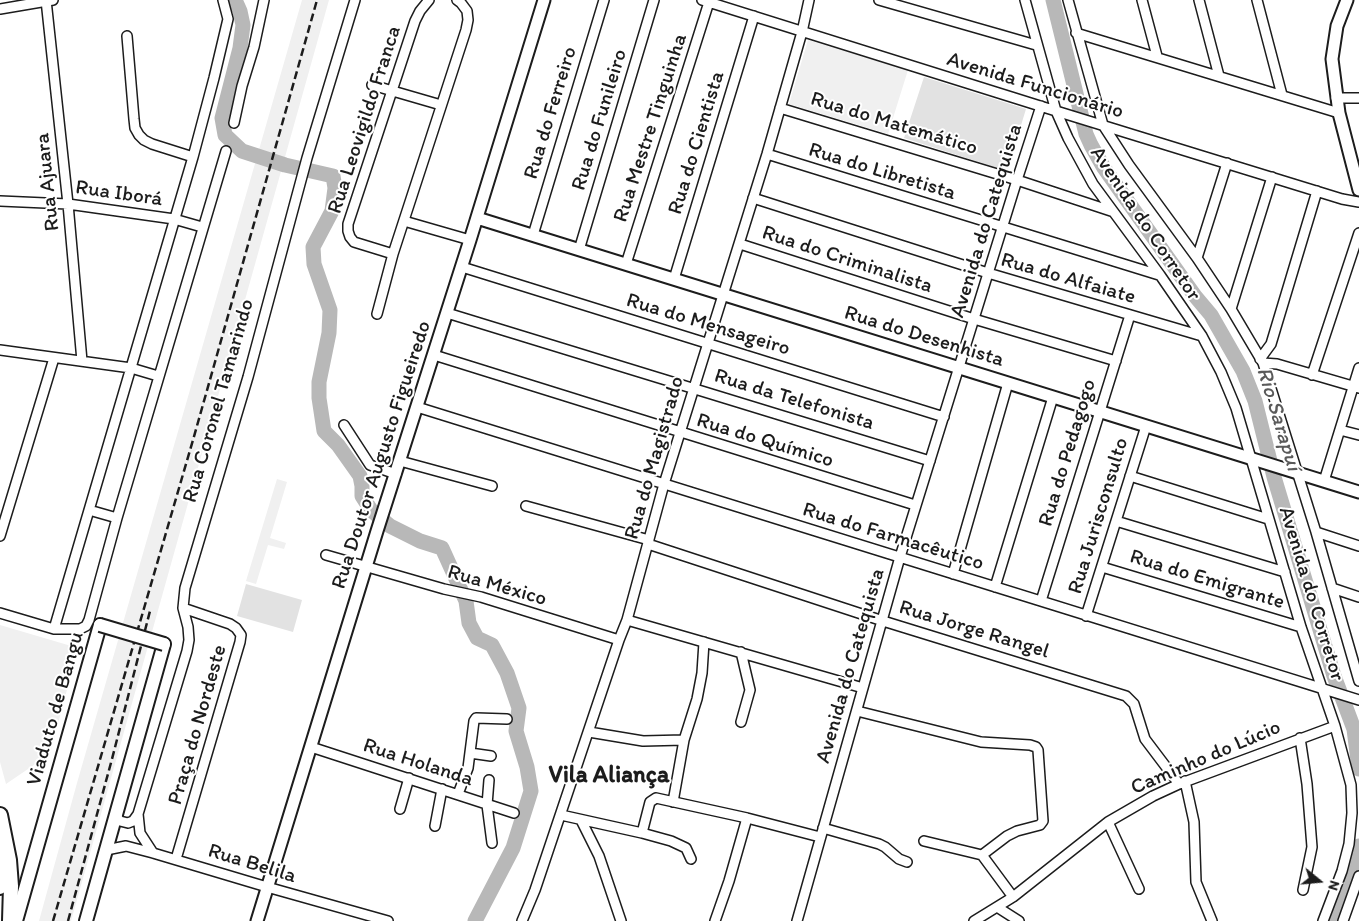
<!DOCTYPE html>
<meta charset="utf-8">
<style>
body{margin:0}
#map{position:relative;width:1359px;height:921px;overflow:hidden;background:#fff;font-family:Itim,sans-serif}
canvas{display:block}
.north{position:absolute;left:1294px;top:856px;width:50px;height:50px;-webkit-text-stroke:4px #fff;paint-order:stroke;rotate:107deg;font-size:14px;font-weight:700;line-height:20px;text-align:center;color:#1c1c1c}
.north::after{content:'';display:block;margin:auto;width:18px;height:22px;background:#1c1c1c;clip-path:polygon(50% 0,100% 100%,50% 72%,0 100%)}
</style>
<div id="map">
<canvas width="1359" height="921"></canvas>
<div class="north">N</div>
</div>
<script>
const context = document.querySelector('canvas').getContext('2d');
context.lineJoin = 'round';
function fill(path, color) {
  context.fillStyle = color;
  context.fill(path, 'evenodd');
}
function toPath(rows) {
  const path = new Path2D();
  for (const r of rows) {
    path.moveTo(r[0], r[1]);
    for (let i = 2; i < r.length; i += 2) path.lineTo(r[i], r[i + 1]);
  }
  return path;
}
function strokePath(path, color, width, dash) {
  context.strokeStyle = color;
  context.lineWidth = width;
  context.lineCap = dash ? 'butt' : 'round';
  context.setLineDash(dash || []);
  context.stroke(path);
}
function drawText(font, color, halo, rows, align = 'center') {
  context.font = font + ' Itim,sans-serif';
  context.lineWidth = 4;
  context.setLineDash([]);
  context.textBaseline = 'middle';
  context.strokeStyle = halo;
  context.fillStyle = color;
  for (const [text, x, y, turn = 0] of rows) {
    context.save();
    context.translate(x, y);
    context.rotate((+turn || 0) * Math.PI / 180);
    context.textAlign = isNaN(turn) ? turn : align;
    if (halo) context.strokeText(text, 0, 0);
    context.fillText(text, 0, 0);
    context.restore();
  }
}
fill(toPath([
 [302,0,329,0,71,921,39,921,77,783],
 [808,40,908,70,888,134,789,104],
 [277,479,287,482,270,538,286,543,284,549,268,545,256,584,246,581],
 [0,625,78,648,50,754,6,784,0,762]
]), '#f0f0f0');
fill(toPath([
 [924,77,1026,109,1007,171,904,138],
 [246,584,302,600,293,632,237,616]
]), '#e2e2e2');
strokePath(toPath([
 [235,0,240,11,243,25,240,48,222,118,225,135,242,151,285,165,333,176,335,188,332,211,313,247,314,264,330,310,329,333,319,382,319,398,324,431,338,445,360,476,362,486,362,496,371,510,390,526,420,541,442,548,466,601,469,623,477,638,492,645,507,673,519,708,516,731,527,767,531,791,513,848,475,921],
 [1053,0,1086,134,1091,145,1104,168,1195,296,1211,315,1243,371,1255,401,1274,477,1334,676,1354,729,1359,769],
 [1332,921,1357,855,1359,846]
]), '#b8b8b8', 15);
const minor = toPath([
 [46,0,68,204,82,361],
 [223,0,228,19,214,78,193,157,54,629,80,629,86,626,89,620,117,518,226,151],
 [702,0,1056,111,1342,199,1359,202],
 [879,0,1036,45],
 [1025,0,1056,111,1068,138,1093,184,1160,275,1202,336,1221,372,1236,408,1301,627,1335,726,1351,785,1352,813,1349,844,1342,871,1323,921],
 [1068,0,1103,125,1129,165,1197,258,1231,309,1263,363,1316,532,1359,681],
 [1142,0,1157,56],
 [1199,0,1219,76],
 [1257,0,1282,95],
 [0,9,53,0],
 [1076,33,1339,113],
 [127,36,134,119,135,128,139,135,144,140,152,144,193,157],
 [372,85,441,105],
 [1336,98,1359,98],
 [780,108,1017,180,1111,211],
 [234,123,242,86,254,47,264,0],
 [767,154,1159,275],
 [753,198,988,273,1202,336],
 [0,201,68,204,174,219,202,227],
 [404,221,470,240],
 [533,235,604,0],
 [740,244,974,319,1116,361],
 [579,250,654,0],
 [393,254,354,242,350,237,348,231,348,224,415,21,420,11,429,0],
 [1197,258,1227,163],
 [626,264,709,2],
 [462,267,944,417],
 [674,279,754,16],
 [1231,309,1272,177],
 [447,313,930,461],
 [377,314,393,254,466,30,468,20,467,11,461,3,457,0],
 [0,350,131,368,158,376],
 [434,355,915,505],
 [1260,359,1271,344,1317,191],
 [1263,363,1277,364,1359,388],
 [1312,375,1359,233],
 [417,407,1359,700],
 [344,425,370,465,396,474],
 [1340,430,1359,435],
 [400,461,492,486],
 [1130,476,1268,519],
 [1324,481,1359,368],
 [526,506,649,540],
 [89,510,117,518],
 [1116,521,1285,572],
 [1316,532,1359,546],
 [0,536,54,358],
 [648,544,883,621,1126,696,1134,704,1145,739,1179,784],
 [326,555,444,589,481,597,619,640],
 [1102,567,1301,627],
 [953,574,1008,383],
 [995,587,1053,397],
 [1332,588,1359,597],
 [1041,601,1130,315],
 [0,613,54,629],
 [1086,616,1146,426],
 [627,620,863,688],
 [857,711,981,742,1030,745,1036,747,1038,750,1043,821,1040,825,1017,831,1007,836,982,855,924,841],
 [741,722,750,690,741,652],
 [589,732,643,741,684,740],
 [1300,738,1307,784,1312,847,1303,890],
 [311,747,514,813],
 [470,753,491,756],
 [489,780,487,805,492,843],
 [1185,781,1194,822,1196,882,1212,921],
 [458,794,468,768,474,721,476,718,507,719],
 [673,802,684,740,697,699,702,673,704,642],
 [400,809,409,778],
 [117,813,117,818,120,821,128,823,133,821,138,814],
 [561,815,642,833,671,841,686,848,691,859],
 [581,820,599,856,621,921],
 [1108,822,1139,889],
 [435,826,442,789],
 [823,828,879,844,885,847,899,859,907,862],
 [642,833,650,802,656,798,747,818,820,837],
 [106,850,126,846,153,853,267,887,388,921],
 [153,853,140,833,138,814,187,651,189,640,188,627,183,608,185,588,248,377,307,158,355,0],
 [982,855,1013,897],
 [176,859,240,642,241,635,236,628,230,624,183,608],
 [997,907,1019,921],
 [522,921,535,890,619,640,627,620,664,484,767,154,802,32,809,0],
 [715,921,729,881,747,818],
 [797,921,900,557,1017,180,1041,106],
 [974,921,1013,897,1108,822,1153,796,1179,784,1335,726],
 [1343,921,1359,876]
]);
const tertiary = toPath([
 [1347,0,1337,26,1332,59,1339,113,1359,190],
 [477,218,1359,492],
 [257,921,377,531,470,240,544,0]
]);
const secondary = toPath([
 [0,888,3,844],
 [16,921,100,625],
 [86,921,164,644]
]);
const primary = toPath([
 [0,815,9,860,11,886,10,921]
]);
strokePath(minor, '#1c1c1c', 12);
strokePath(tertiary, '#1c1c1c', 15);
strokePath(secondary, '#1c1c1c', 16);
strokePath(primary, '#1c1c1c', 18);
strokePath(minor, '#fff', 9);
strokePath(tertiary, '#fff', 11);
strokePath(secondary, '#fff', 12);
strokePath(primary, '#fff', 14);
strokePath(toPath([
 [53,921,193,440,317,0],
 [68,921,112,759,150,611]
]), '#1c1c1c', 2.5, [8, 4]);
const secondaryBridge = toPath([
 [100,625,164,644]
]);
strokePath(secondaryBridge, '#1c1c1c', 16, []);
strokePath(secondaryBridge, '#fff', 12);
drawText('21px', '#1c1c1c', '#fff', [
 ["Avenida Funcionário",1035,86,17],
 ["Rua do Ferreiro",551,113,-73],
 ["Rua Leovigildo Franca",365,120,-72],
 ["Rua do Funileiro",600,120,-73],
 ["Rua do Matemático",894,124,17],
 ["Rua Mestre Tinguinha",651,128,-72],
 ["Rua do Cientista",697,143,-73],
 ["Rua do Libretista",882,172,17],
 ["Rua Ajuara",48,182,-96],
 ["Rua Iborá",119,194,8],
 ["Avenida do Catequista",987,221,-73],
 ["Avenida do Corretor",1145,224,56],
 ["Rua do Criminalista",847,260,18],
 ["Rua do Alfaiate",1068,279,16],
 ["Rua do Mensageiro",708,325,17],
 ["Rua do Desenhista",924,337,17],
 ["Rua da Telefonista",794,400,17],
 ["Rua Coronel Tamarindo",219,401,-74],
 ["Rua do Químico",765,441,17],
 ["Rua do Pedagogo",1068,453,-73],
 ["Rua Doutor Augusto Figueiredo",382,455,-72],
 ["Rua do Magistrado",655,458,-74],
 ["Rua Jurisconsulto",1099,516,-73],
 ["Rua do Farmacêutico",893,537,17],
 ["Rua do Emigrante",1207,580,17],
 ["Rua México",497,586,16],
 ["Avenida do Corretor",1311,594,73],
 ["Rua Jorge Rangel",974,630,17],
 ["Avenida do Catequista",851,666,-74],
 ["Viaduto de Bangu",56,709,-74],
 ["Praça do Nordeste",198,725,-74],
 ["Caminho do Lúcio",1206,758,-23],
 ["Rua Holanda",418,763,18],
 ["Rua Belila",252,864,17]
]);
drawText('italic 22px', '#5a5a5a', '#fff', [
 ["Rio Sarapuí",1278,419,73]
]);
drawText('bold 24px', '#1c1c1c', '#fff', [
 ["Vila Aliança",609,776]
]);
</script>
